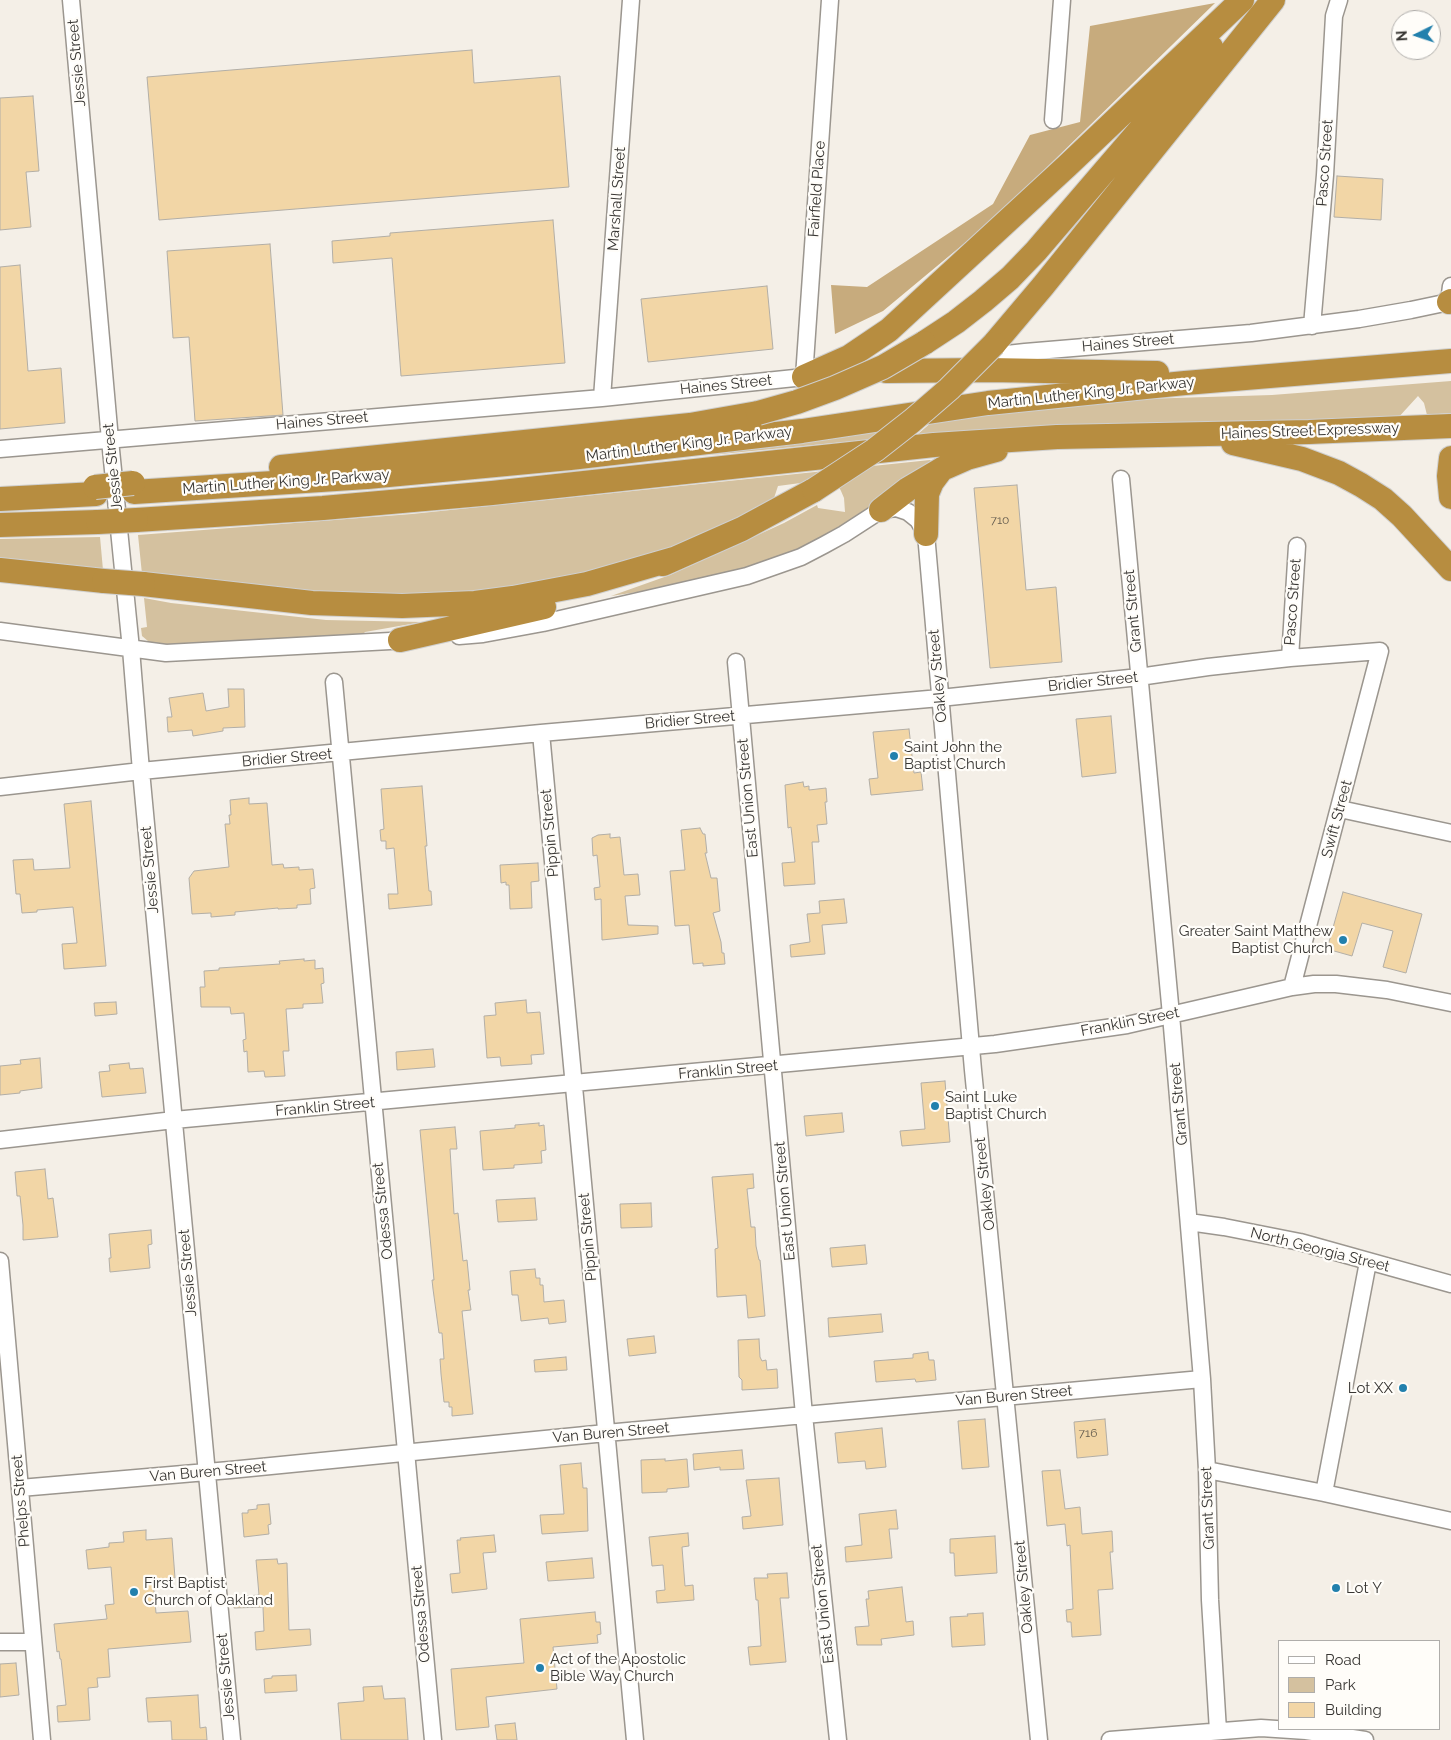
<!DOCTYPE html>
<style>
body{margin:0}
#map{position:relative;width:1451px;height:1740px;overflow:hidden;background:#f4efe7;font-family:Raleway,sans-serif}
canvas{display:block}
.legend{position:absolute;left:1278px;top:1640px;width:162px;height:90px;box-sizing:border-box;background:#fffdf9;border:1px solid #afadaa;margin:0;padding:6px 9px;list-style:none;font-size:15px;color:#383633}
.legend li{display:flex;align-items:center;gap:10px;height:25px}
.legend b{width:25px;border:1px solid #afadaa}
.north{position:absolute;left:1391px;top:10px;width:50px;height:50px;box-sizing:border-box;background:#fffdf9;border:1px solid #afadaa;border-radius:50%;rotate:266deg;font-size:14px;font-weight:700;line-height:20px;text-align:center;color:#383633}
.north::after{content:'';display:block;margin:auto;width:18px;height:22px;background:#2280ad;clip-path:polygon(50% 0,100% 100%,50% 72%,0 100%)}
</style>
<div id="map">
<canvas width="1451" height="1740"></canvas>
<ul class="legend">
<li><b style="height:6px;background:#fff"></b>Road</li>
<li><b style="height:14px;background:#d4c19f"></b>Park</li>
<li><b style="height:14px;background:#f2d6a6"></b>Building</li>
</ul>
<div class="north">N</div>
</div>
<script>
const context = document.querySelector('canvas').getContext('2d');
context.lineJoin = 'round';
function fill(path, color) {
  context.fillStyle = color;
  context.fill(path, 'evenodd');
}
function toPath(rows) {
  const path = new Path2D();
  for (const r of rows) {
    path.moveTo(r[0], r[1]);
    for (let i = 2; i < r.length; i += 2) path.lineTo(r[i], r[i + 1]);
  }
  return path;
}
function strokePath(path, color, width, dash) {
  context.strokeStyle = color;
  context.lineWidth = width;
  context.lineCap = dash ? 'butt' : 'round';
  context.setLineDash(dash || []);
  context.stroke(path);
}
function drawText(font, color, halo, rows, align = 'center') {
  context.font = font + ' Raleway,sans-serif';
  context.lineWidth = 4.5;
  context.setLineDash([]);
  context.textBaseline = 'middle';
  context.strokeStyle = halo;
  context.fillStyle = color;
  for (const [text, x, y, turn = 0] of rows) {
    context.save();
    context.translate(x, y);
    context.rotate((+turn || 0) * Math.PI / 180);
    context.textAlign = isNaN(turn) ? turn : align;
    if (halo) context.strokeText(text, 0, 0);
    context.fillText(text, 0, 0);
    context.restore();
  }
}
fill(toPath([
 [1451,381,1451,413,1427,415,1424,403,1418,396,1397,419,918,434,933,421,1110,400,1272,395],
 [889,429,875,439,711,455],
 [930,460,932,462,884,501,804,551,704,582,611,596,670,575,784,523,817,505,818,508,845,512,844,498,841,491,838,485,808,482,778,486,772,504,678,548,556,583,402,600,142,574,138,535,412,514],
 [100,537,103,570,0,561,0,539],
 [144,598,171,603,326,620,422,622,365,632,361,636,154,646,142,636,141,628,147,627]
]), '#d4c19f');
fill(toPath([
 [1215,3,996,217,883,311,835,334,831,285,867,287,993,204,1030,135,1080,122,1090,26]
]), '#c7ab7d');
const building = toPath([
 [472,50,474,83,560,76,569,187,159,220,147,77,472,50],
 [33,96,39,171,26,172,31,227,0,230,0,98,33,96],
 [1337,176,1383,179,1381,220,1334,217,1337,176],
 [553,220,565,363,401,376,392,258,333,263,332,241,390,236,390,233,553,220],
 [270,244,283,415,195,421,189,337,173,338,167,251,270,244],
 [20,265,28,371,61,368,65,423,0,429,0,267,20,265],
 [767,286,773,349,648,362,641,299,767,286],
 [1017,485,1026,590,1056,587,1062,662,990,668,974,488,1017,485],
 [228,689,244,689,245,727,223,728,223,731,193,736,192,730,168,732,167,717,172,717,169,698,203,693,206,711,229,707,228,689],
 [1111,716,1116,773,1082,777,1076,719,1111,716],
 [909,729,914,773,921,772,923,790,871,795,869,779,878,778,873,732,909,729],
 [803,782,804,787,809,786,809,790,826,788,827,802,825,802,827,824,817,825,819,842,812,842,815,884,784,886,782,863,795,862,791,827,788,828,785,785,803,782],
 [422,786,427,846,425,846,429,891,431,891,432,905,389,909,388,894,398,894,394,848,386,849,386,841,381,841,380,830,384,829,381,789,422,786],
 [249,798,249,804,267,803,272,865,283,864,284,868,299,867,299,870,313,869,315,888,310,889,311,904,297,905,297,908,278,909,278,908,235,912,235,915,211,917,211,913,192,914,189,878,194,871,229,867,225,824,230,824,229,815,231,815,230,800,249,798],
 [91,801,106,966,64,969,62,944,77,943,73,907,37,910,37,912,22,913,20,894,16,894,13,860,33,859,34,870,70,868,64,804,91,801],
 [700,828,703,834,705,834,707,853,705,853,711,878,717,878,720,911,713,913,721,942,722,953,724,953,725,964,703,966,703,963,693,964,689,925,675,926,670,871,685,870,681,830,700,828],
 [610,834,610,838,620,837,624,875,638,874,640,895,625,896,628,925,658,926,658,934,602,940,601,899,595,900,594,888,600,887,597,855,593,856,592,838,598,835,610,834],
 [538,863,539,881,531,882,532,908,510,909,509,885,506,885,506,882,501,883,500,865,538,863],
 [1343,892,1422,914,1406,973,1383,967,1393,931,1362,923,1352,956,1327,949,1343,892],
 [844,899,847,923,822,925,825,954,791,957,790,945,810,942,807,914,820,913,819,901,844,899],
 [304,959,304,961,315,960,315,969,323,968,324,983,321,984,323,1003,303,1004,303,1008,286,1009,289,1051,283,1051,285,1076,265,1077,264,1071,248,1072,247,1051,244,1052,243,1040,246,1039,244,1013,231,1014,230,1007,201,1007,200,987,205,987,204,971,219,970,219,968,280,964,279,961,304,959],
 [526,1000,527,1013,540,1012,544,1054,531,1055,532,1064,501,1066,500,1057,487,1058,484,1016,496,1015,495,1003,526,1000],
 [116,1002,117,1014,95,1016,94,1003,116,1002],
 [433,1049,435,1067,397,1070,396,1052,433,1049],
 [40,1058,42,1088,20,1091,20,1093,0,1095,0,1066,21,1064,20,1060,40,1058],
 [129,1063,130,1069,143,1068,146,1093,102,1097,99,1072,110,1071,109,1065,129,1063],
 [945,1081,950,1142,902,1146,900,1131,925,1129,921,1083,945,1081],
 [842,1113,844,1132,806,1136,804,1116,842,1113],
 [539,1123,539,1126,544,1125,546,1150,541,1151,542,1163,514,1165,514,1168,483,1170,480,1131,515,1128,515,1125,539,1123],
 [455,1127,457,1149,450,1149,454,1214,458,1213,463,1261,467,1260,470,1290,468,1290,471,1310,462,1311,473,1414,452,1416,452,1407,449,1407,449,1402,444,1402,441,1374,440,1359,444,1359,442,1333,439,1333,433,1289,432,1280,434,1280,420,1130,455,1127],
 [45,1169,48,1199,53,1198,58,1237,23,1240,23,1225,20,1196,17,1196,15,1172,45,1169],
 [753,1174,754,1188,747,1189,751,1227,755,1227,756,1246,759,1260,760,1260,765,1316,748,1318,746,1295,717,1297,715,1249,718,1248,712,1177,753,1174],
 [535,1198,537,1220,498,1222,496,1200,535,1198],
 [651,1203,652,1227,621,1228,620,1204,651,1203],
 [151,1230,152,1244,148,1245,150,1268,110,1272,109,1258,111,1258,109,1234,151,1230],
 [865,1245,867,1264,832,1267,830,1248,865,1245],
 [535,1269,536,1278,540,1278,540,1285,543,1285,544,1302,564,1300,566,1322,549,1324,548,1318,521,1321,518,1295,512,1295,510,1271,535,1269],
 [881,1314,883,1332,829,1337,828,1318,881,1314],
 [654,1336,656,1353,629,1356,627,1339,654,1336],
 [759,1339,760,1357,762,1361,766,1360,767,1370,777,1369,778,1388,742,1390,742,1380,739,1377,738,1340,759,1339],
 [928,1352,929,1360,934,1360,936,1380,916,1382,915,1379,876,1382,874,1361,913,1358,913,1354,928,1352],
 [566,1357,567,1370,535,1372,534,1360,566,1357],
 [985,1419,989,1467,962,1469,958,1421,985,1419],
 [1105,1419,1108,1455,1077,1458,1074,1422,1105,1419],
 [882,1428,886,1467,866,1469,865,1461,838,1463,835,1433,882,1428],
 [742,1450,744,1469,720,1470,720,1467,694,1470,693,1454,742,1450],
 [665,1459,665,1461,687,1459,689,1487,667,1489,667,1492,642,1493,641,1460,665,1459],
 [581,1463,583,1488,587,1488,588,1531,542,1534,540,1515,564,1514,560,1465,581,1463],
 [1060,1470,1065,1509,1080,1507,1082,1534,1112,1531,1113,1552,1110,1552,1113,1589,1098,1590,1101,1635,1072,1637,1071,1622,1067,1622,1066,1610,1073,1609,1070,1545,1067,1546,1065,1524,1047,1526,1042,1471,1060,1470],
 [779,1478,783,1525,743,1529,742,1517,751,1516,746,1480,779,1478],
 [269,1504,271,1524,268,1525,269,1534,244,1537,242,1513,248,1513,248,1510,257,1509,257,1505,269,1504],
 [896,1510,898,1529,889,1529,892,1558,846,1562,845,1547,862,1545,859,1514,896,1510],
 [146,1530,146,1540,172,1538,175,1578,153,1580,156,1613,188,1611,191,1642,108,1649,110,1677,97,1678,98,1687,88,1688,90,1720,58,1722,57,1706,66,1705,61,1659,60,1659,59,1651,57,1652,54,1624,107,1619,105,1605,114,1604,111,1567,88,1569,86,1550,109,1547,109,1543,124,1542,123,1532,146,1530],
 [688,1533,689,1546,682,1547,685,1586,693,1585,694,1600,657,1603,656,1591,665,1590,663,1565,652,1566,649,1537,688,1533],
 [494,1535,496,1552,483,1553,487,1589,452,1593,450,1574,460,1573,457,1540,461,1540,460,1538,494,1535],
 [995,1536,997,1573,955,1576,954,1553,950,1553,950,1539,995,1536],
 [592,1558,594,1578,548,1581,546,1562,592,1558],
 [277,1559,278,1564,287,1563,289,1630,310,1629,311,1645,256,1650,255,1632,264,1631,263,1607,234,1608,233,1597,259,1595,256,1560,277,1559],
 [787,1573,789,1598,780,1598,786,1662,750,1665,748,1647,761,1646,758,1600,756,1600,754,1578,768,1578,767,1574,787,1573],
 [902,1587,906,1622,913,1621,914,1635,881,1639,882,1645,857,1645,855,1627,869,1626,866,1599,869,1599,868,1591,902,1587],
 [595,1612,596,1622,600,1622,601,1634,597,1635,598,1643,553,1647,557,1689,486,1697,489,1727,456,1730,451,1669,524,1663,520,1619,595,1612],
 [983,1613,985,1645,952,1647,950,1617,968,1616,967,1614,983,1613],
 [16,1663,19,1695,0,1697,0,1664,16,1663],
 [296,1675,297,1691,265,1693,264,1679,272,1678,272,1676,296,1675],
 [382,1686,384,1699,405,1698,408,1740,341,1740,338,1703,364,1701,363,1687,382,1686],
 [198,1695,200,1728,206,1727,207,1740,172,1740,171,1721,148,1722,146,1698,198,1695],
 [515,1723,517,1740,497,1740,495,1725,515,1723]
]);
fill(building, '#f2d6a6');
strokePath(building, '#b2aea6', 1);
const minor = toPath([
 [71,0,110,440,131,649,141,771,232,1740],
 [1053,120,1062,0],
 [1312,326,1325,175,1334,16,1339,0],
 [980,357,1025,352,1251,333,1359,319,1411,310,1449,302,1451,286],
 [804,377,830,0],
 [602,398,631,0],
 [0,449,602,398,814,376],
 [1121,479,1171,1015,1202,1379,1207,1470,1210,1600,1218,1731],
 [0,631,166,653,409,640],
 [459,636,483,634,543,623,747,576,801,557,824,545,844,534,881,510,896,508,908,512,918,520,926,534,973,1070,1039,1740],
 [1290,658,1297,546],
 [736,662,804,1415,838,1740],
 [334,682,433,1740],
 [541,733,635,1740],
 [0,787,141,771,541,733,940,698,1139,677,1208,667,1290,658,1380,651,1292,987],
 [1340,809,1451,833],
 [0,1140,174,1120,995,1044,1127,1025,1292,987,1314,984,1336,984,1387,990,1451,1003],
 [1189,1222,1224,1227,1300,1242,1451,1284],
 [0,1261,42,1740],
 [1207,1470,1324,1493,1451,1521],
 [20,1488,230,1470,606,1433,1202,1379],
 [1324,1493,1368,1262],
 [0,1642,33,1642],
 [1110,1740,1261,1728,1306,1731,1365,1740]
]);
const highway = toPath([
 [1449,302,1451,301],
 [924,343,956,322,983,301,1010,278,1036,251,1211,47],
 [994,344,1043,286,1273,0],
 [886,371,989,370,1157,373],
 [804,377,849,357,889,330,1067,166,1242,0],
 [1233,443,1302,459,1339,473,1361,485,1383,499,1402,516,1451,569],
 [1451,458,1449,476,1451,497],
 [281,467,690,425,758,413],
 [134,492,367,477,570,458,802,431,988,403,1185,383,1451,361],
 [0,499,96,494],
 [881,510,908,489,942,469,967,458,996,450],
 [136,520,323,508,492,493,934,445,1057,437,1309,432,1451,426],
 [0,525,98,522],
 [926,534,927,494,932,482,941,470],
 [663,564,742,529,814,490],
 [0,570,104,581],
 [143,584,312,603,402,606,475,603,513,598,587,584,677,558],
 [400,640,544,607]
]);
strokePath(minor, '#9b968f', 19);
strokePath(highway, '#cfcfce', 26);
strokePath(minor, '#fff', 16);
strokePath(highway, '#b78d40', 24);
const highwayBridge = toPath([
 [758,413,797,402,835,388,883,367,924,343],
 [95,487,133,483],
 [814,490,875,450,912,421,949,389,994,344],
 [98,522,136,520],
 [104,581,143,584]
]);
strokePath(highwayBridge, '#cfcfce', 26, []);
strokePath(highwayBridge, '#b78d40', 24);
for (const [x, y, r, color] of [
 [894,756,5,"#2280ad"],
 [1343,940,5,"#2280ad"],
 [935,1106,5,"#2280ad"],
 [1403,1388,5,"#2280ad"],
 [1336,1588,5,"#2280ad"],
 [134,1592,5,"#2280ad"],
 [540,1668,5,"#2280ad"]
]) {
  const dot = new Path2D();
  dot.arc(x, y, r, 0, 2 * Math.PI);
  context.fillStyle = color;
  context.fill(dot);
  strokePath(dot, '#fffdf9', 2);
}
drawText('12px', '#665e50', null, [
 ["710",1000,520],
 ["716",1088,1433]
]);
drawText('15px', '#383633', '#fffdf9', [
 ["Jessie Street",77,63,-95],
 ["Pasco Street",1325,163,-86],
 ["Fairfield Place",817,189,-86],
 ["Marshall Street",617,199,-86],
 ["Haines Street",1128,343,-5],
 ["Haines Street",726,385,-6],
 ["Martin Luther King Jr. Parkway",1091,393,-6],
 ["Haines Street",322,421,-5],
 ["Haines Street Expressway",1310,431,-2],
 ["Martin Luther King Jr. Parkway",689,444,-7],
 ["Jessie Street",113,467,-96],
 ["Martin Luther King Jr. Parkway",286,482,-4],
 ["Pasco Street",1293,602,-86],
 ["Grant Street",1133,611,-95],
 ["Oakley Street",938,676,-95],
 ["Bridier Street",1093,682,-6],
 ["Bridier Street",690,720,-5],
 ["Bridier Street",287,758,-5],
 ["East Union Street",748,798,-95],
 ["Swift Street",1337,819,-75],
 ["Pippin Street",550,833,-95],
 ["Jessie Street",150,870,-95],
 ["Franklin Street",1130,1022,-11],
 ["Franklin Street",728,1070,-5],
 ["Grant Street",1179,1104,-95],
 ["Franklin Street",325,1107,-5],
 ["Oakley Street",985,1184,-96],
 ["East Union Street",785,1201,-95],
 ["Odessa Street",383,1211,-96],
 ["Pippin Street",588,1237,-95],
 ["North Georgia Street",1320,1250,14],
 ["Jessie Street",188,1273,-95],
 ["Van Buren Street",1014,1396,-5],
 ["Van Buren Street",611,1433,-5],
 ["Van Buren Street",208,1472,-5],
 ["Phelps Street",21,1501,-95],
 ["Grant Street",1208,1508,-92],
 ["Oakley Street",1024,1587,-95],
 ["East Union Street",823,1604,-96],
 ["Odessa Street",421,1614,-95],
 ["Jessie Street",226,1677,-95]
]);
drawText('15px', '#383633', '#fffdf9', [
 ["Saint John the",904,747],
 ["Baptist Church",904,764],
 ["Greater Saint Matthew",1333,931,"right"],
 ["Baptist Church",1333,948,"right"],
 ["Saint Luke",945,1097],
 ["Baptist Church",945,1114],
 ["Lot XX",1393,1388,"right"],
 ["First Baptist",144,1583],
 ["Church of Oakland",144,1600],
 ["Lot Y",1346,1588],
 ["Act of the Apostolic",550,1659],
 ["Bible Way Church",550,1676]
], 'left');
</script>
